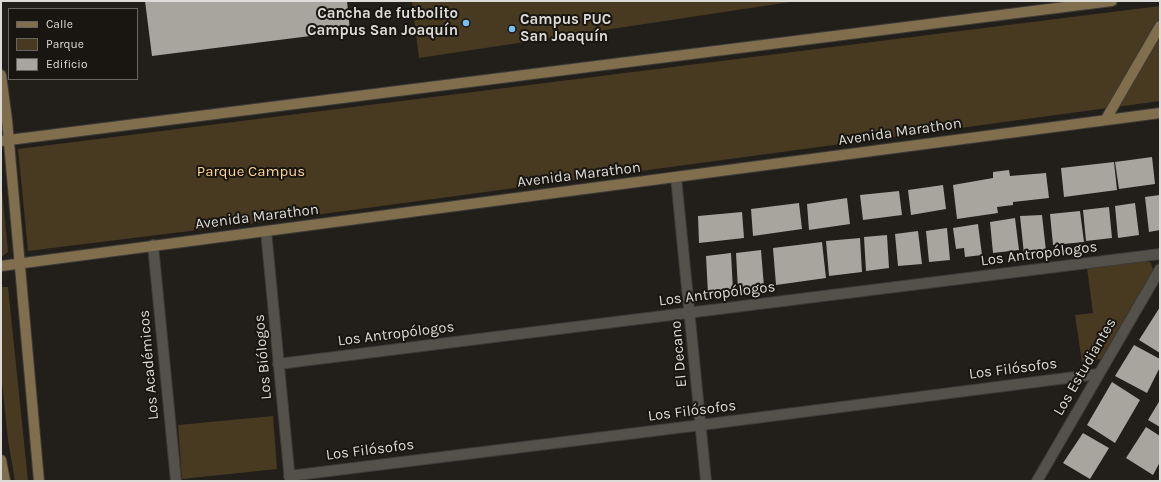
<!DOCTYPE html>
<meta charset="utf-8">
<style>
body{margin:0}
#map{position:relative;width:1161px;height:482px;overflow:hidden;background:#221f1a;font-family:Karla,sans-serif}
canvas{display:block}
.frame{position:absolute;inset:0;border:2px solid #dddbd8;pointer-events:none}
.legend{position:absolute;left:8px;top:8px;width:130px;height:72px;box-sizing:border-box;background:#191611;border:1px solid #676561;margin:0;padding:5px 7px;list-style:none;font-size:12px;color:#dddbd8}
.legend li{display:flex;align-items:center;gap:8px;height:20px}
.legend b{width:20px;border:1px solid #676561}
</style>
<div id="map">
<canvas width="1161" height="482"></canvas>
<div class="frame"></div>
<ul class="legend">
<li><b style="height:5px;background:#806e4d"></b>Calle</li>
<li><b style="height:11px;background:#483921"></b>Parque</li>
<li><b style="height:11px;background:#a8a49e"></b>Edificio</li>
</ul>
</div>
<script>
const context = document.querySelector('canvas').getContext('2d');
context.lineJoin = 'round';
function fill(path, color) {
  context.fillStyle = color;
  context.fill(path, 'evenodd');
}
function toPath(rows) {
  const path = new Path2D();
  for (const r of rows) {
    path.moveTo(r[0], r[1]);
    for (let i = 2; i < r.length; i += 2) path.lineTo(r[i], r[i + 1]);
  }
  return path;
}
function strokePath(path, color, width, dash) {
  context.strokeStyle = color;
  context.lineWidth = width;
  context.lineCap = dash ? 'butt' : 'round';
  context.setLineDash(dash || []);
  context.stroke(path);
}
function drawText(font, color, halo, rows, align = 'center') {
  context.font = font + ' Karla,sans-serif';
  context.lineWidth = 4;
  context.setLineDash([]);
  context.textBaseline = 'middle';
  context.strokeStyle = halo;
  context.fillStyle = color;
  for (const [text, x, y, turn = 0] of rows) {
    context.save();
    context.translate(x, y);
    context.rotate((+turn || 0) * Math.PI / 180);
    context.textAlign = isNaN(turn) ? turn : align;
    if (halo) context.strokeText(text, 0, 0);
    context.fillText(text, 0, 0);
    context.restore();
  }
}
fill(toPath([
 [412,1,797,1,419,58],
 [1160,6,1160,101,263,222,28,251,18,149],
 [1,179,8,252,3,256,1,255],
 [1145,260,1151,263,1153,270,1101,359,1082,362,1075,315,1093,313,1087,268],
 [1,287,8,287,28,481,15,481,8,440,1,372],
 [273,416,277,469,182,479,178,425]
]), '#483921');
fill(toPath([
 [145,1,347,1,350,31,152,56],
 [1152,157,1155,184,1119,189,1115,162],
 [1114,162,1117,190,1064,197,1061,168],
 [1009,170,1010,176,1046,173,1049,198,1013,202,1013,205,997,207,998,213,957,219,953,185,993,178,993,172],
 [943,185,946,209,911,215,908,190],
 [899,191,902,215,863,220,860,195],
 [1160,195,1160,230,1149,232,1145,197],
 [847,198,850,224,809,230,807,204],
 [799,203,802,229,753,236,751,209],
 [1135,203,1139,235,1118,238,1115,206],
 [1109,207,1112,238,1086,241,1083,210],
 [1080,211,1084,242,1053,245,1050,214],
 [742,212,744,238,699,243,698,216],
 [1042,215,1046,251,1024,254,1020,216],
 [1015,218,1019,250,993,253,990,222],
 [978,224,982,255,965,257,964,248,956,249,953,228],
 [947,228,950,260,929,262,926,231],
 [918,231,922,264,898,266,895,234],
 [887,235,889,268,866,271,864,237],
 [860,238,862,272,829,276,826,241],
 [822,242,826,278,776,285,773,248],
 [761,250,764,287,738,290,736,253],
 [731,253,733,290,708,294,706,256],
 [1160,307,1160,353,1139,340],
 [1134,345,1160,359,1160,367,1147,393,1115,376],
 [1112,382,1140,400,1115,443,1087,425],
 [1160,400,1160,427,1148,420],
 [1146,427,1160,436,1160,462,1153,475,1126,458],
 [1083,433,1109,448,1090,479,1063,463]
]), '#a8a49e');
const street = toPath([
 [676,177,706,481],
 [266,231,290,481],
 [153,245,176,481],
 [278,364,1160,254],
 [289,476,701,425,1098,374],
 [1037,481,1160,269]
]);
const secondary = toPath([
 [1,75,7,120,39,481],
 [1106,119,1160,26],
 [1,141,1112,1],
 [1,266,1160,113],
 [1,460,5,481]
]);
strokePath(street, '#3d3b38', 12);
strokePath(secondary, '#3d3b38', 12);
strokePath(street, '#54514b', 10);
strokePath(secondary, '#806e4d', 10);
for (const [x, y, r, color] of [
 [466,23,4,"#75c0f6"],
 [512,29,4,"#75c0f6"]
]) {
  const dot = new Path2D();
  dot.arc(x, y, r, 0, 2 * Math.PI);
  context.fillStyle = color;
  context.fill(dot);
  strokePath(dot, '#191611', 1.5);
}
drawText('bold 15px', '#dddbd8', '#191611', [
 ["Cancha de futbolito",458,14],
 ["Campus San Joaquín",458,31],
 ["Campus PUC",520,20,"left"],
 ["San Joaquín",520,37,"left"]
], 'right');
drawText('15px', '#dddbd8', '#191611', [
 ["Avenida Marathon",900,132,-8],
 ["Avenida Marathon",579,175,-7],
 ["Avenida Marathon",257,217,-7],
 ["Los Antropólogos",1039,254,-7],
 ["Los Antropólogos",717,294,-7],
 ["Los Antropólogos",396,334,-7],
 ["El Decano",679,354,-95],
 ["Los Biólogos",263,357,-95],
 ["Los Académicos",149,365,-95],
 ["Los Estudiantes",1085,367,-60],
 ["Los Filósofos",1013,369,-7],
 ["Los Filósofos",692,411,-7],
 ["Los Filósofos",370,450,-7]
]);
drawText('15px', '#fdd492', '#191611', [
 ["Parque Campus",251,172]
]);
</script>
